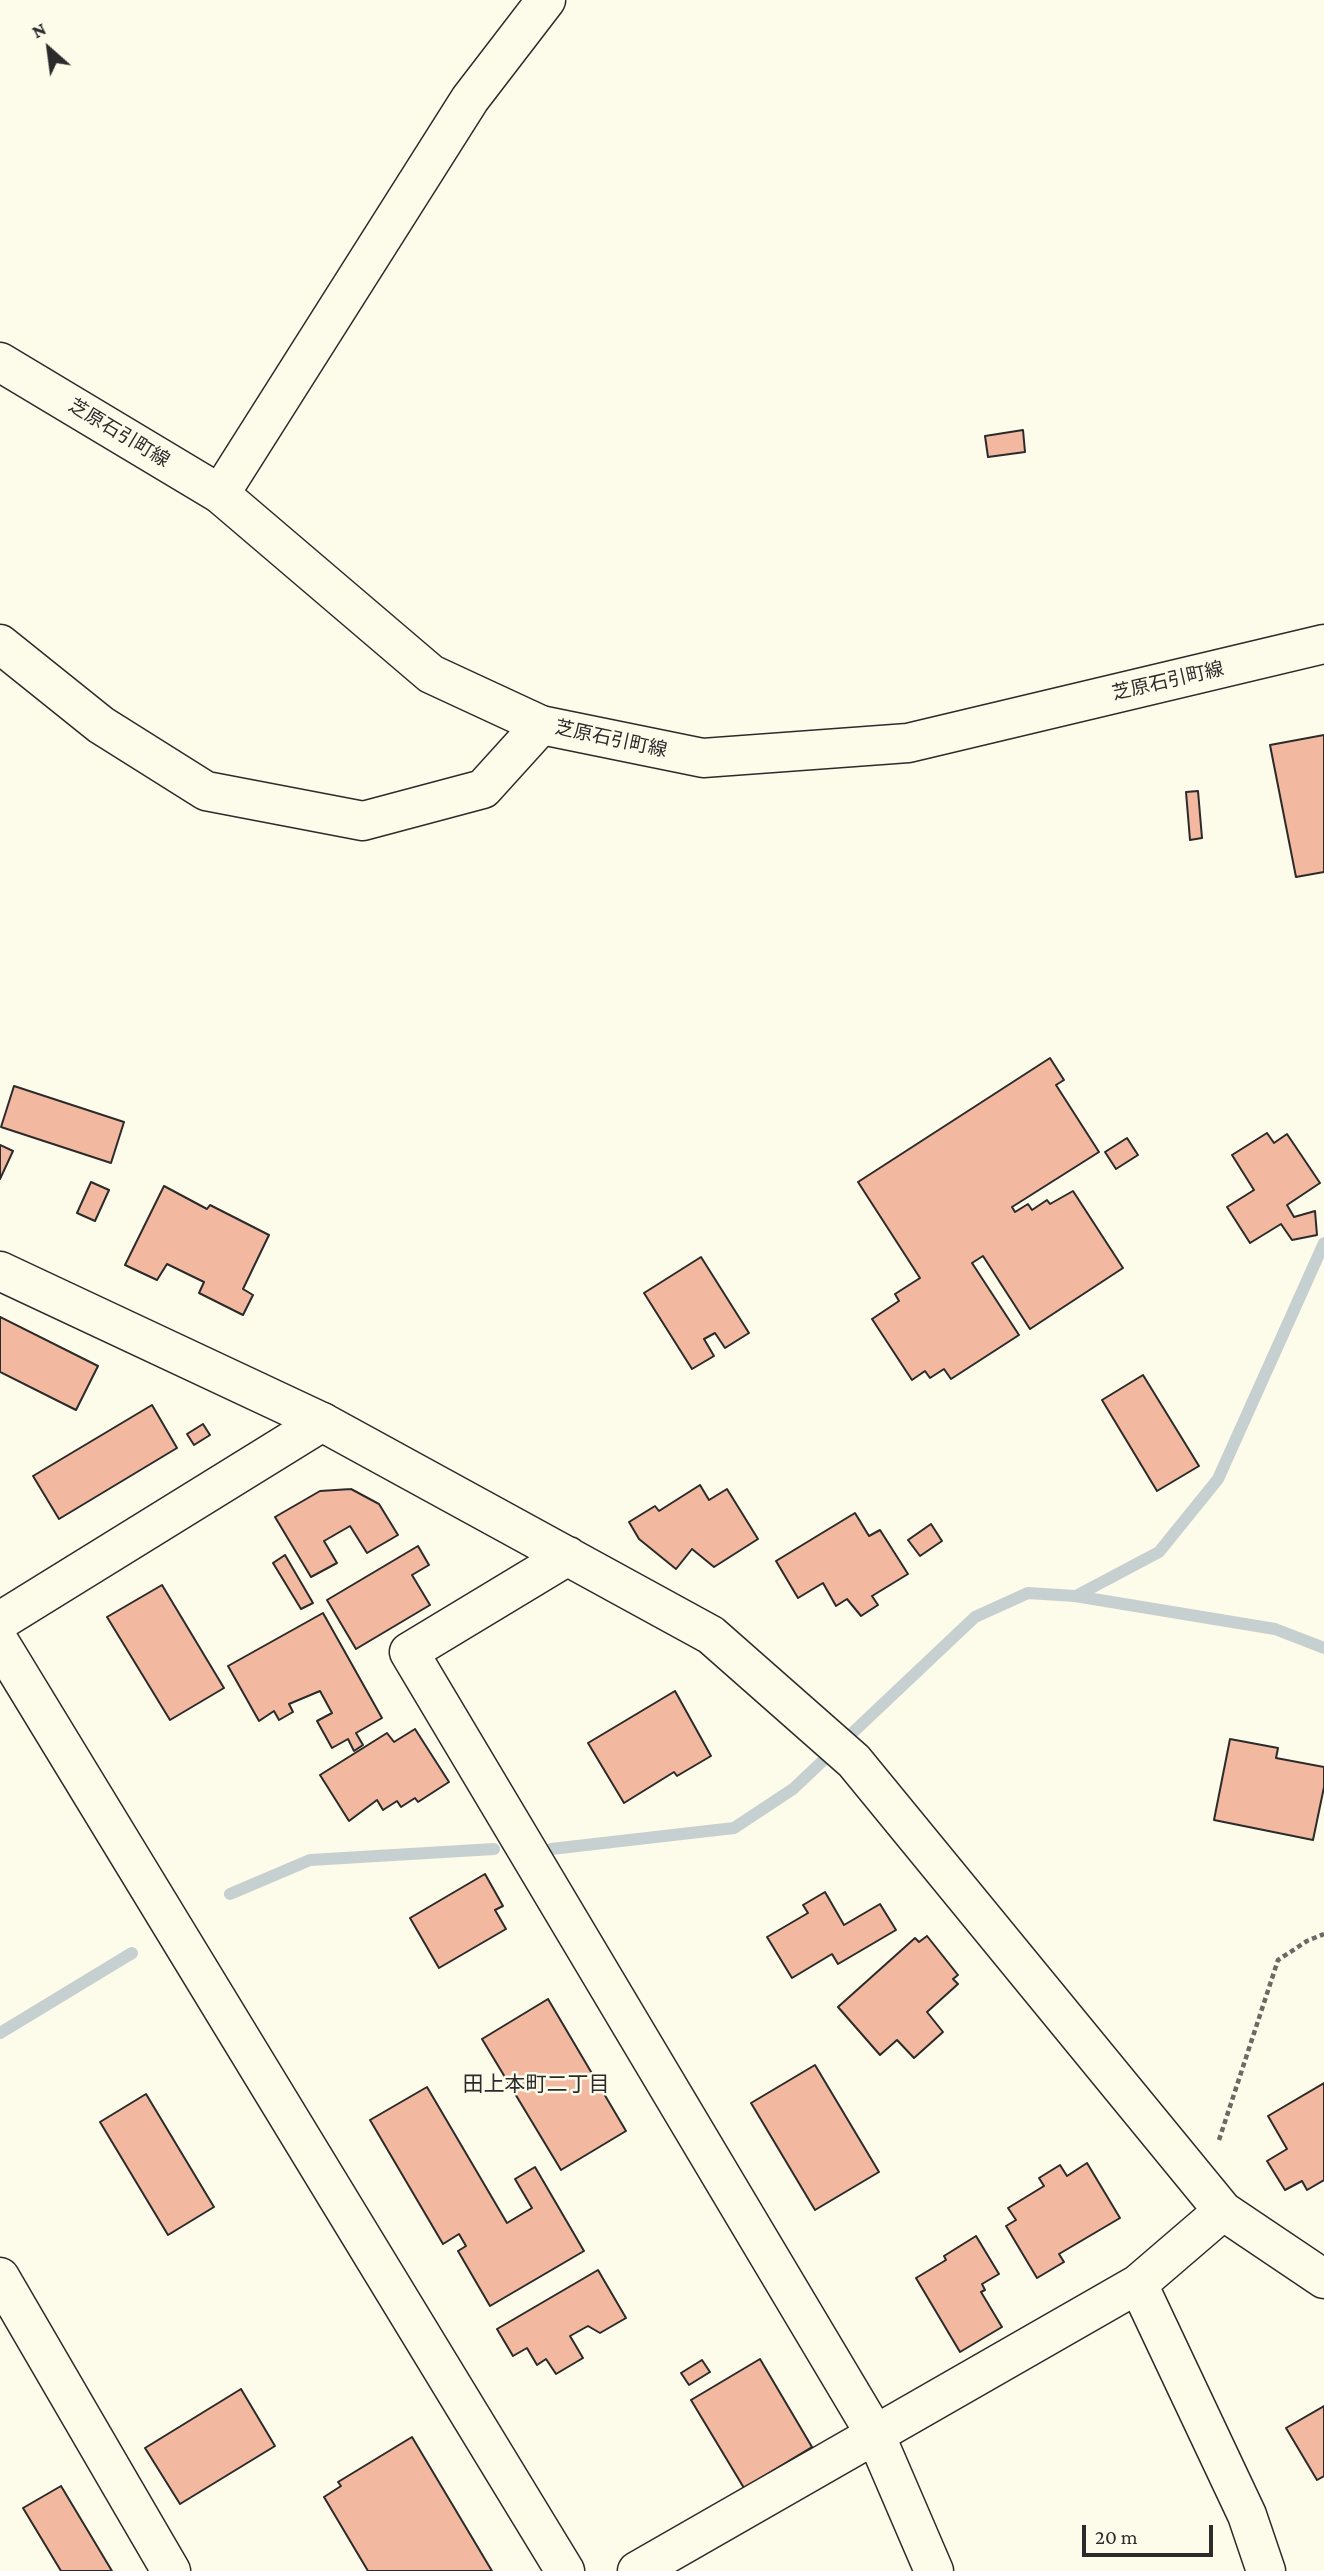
<!DOCTYPE html>
<meta charset="utf-8">
<style>
body{margin:0}
#map{position:relative;width:1324px;height:2571px;overflow:hidden;background:#fdfbea;font-family:"Crimson Pro",serif}
canvas{display:block}
.north{position:absolute;left:14px;top:14px;width:70px;height:70px;-webkit-text-stroke:5px #fdfbea;paint-order:stroke;rotate:332deg;font-size:19px;font-weight:700;line-height:28px;text-align:center;color:#2b2b2b}
.north::after{content:'';display:block;margin:auto;width:24px;height:32px;background:#2b2b2b;clip-path:polygon(50% 0,100% 100%,50% 72%,0 100%)}
.scale{position:absolute;left:1082px;top:2525px;width:131px;height:32px;box-sizing:border-box;border:4px solid #2b2b2b;border-top:0;padding-left:9px;font-size:21px;line-height:24px;white-space:nowrap;color:#2b2b2b;-webkit-text-stroke:5px #fdfbea;paint-order:stroke}
</style>
<div id="map">
<canvas width="1324" height="2571"></canvas>
<div class="north">N</div>
<div class="scale">20 m</div>
</div>
<script>
const context = document.querySelector('canvas').getContext('2d');
context.lineJoin = 'round';
function toPath(rows) {
  const path = new Path2D();
  for (const r of rows) {
    path.moveTo(r[0], r[1]);
    for (let i = 2; i < r.length; i += 2) path.lineTo(r[i], r[i + 1]);
  }
  return path;
}
function strokePath(path, color, width, dash) {
  context.strokeStyle = color;
  context.lineWidth = width;
  context.lineCap = dash ? 'butt' : 'round';
  context.setLineDash(dash || []);
  context.stroke(path);
}
function fill(path, color) {
  context.fillStyle = color;
  context.fill(path, 'evenodd');
}
function drawText(font, color, halo, rows, align = 'center') {
  context.font = font + ' "Crimson Pro","Noto Sans JP",serif';
  context.lineWidth = 5;
  context.setLineDash([]);
  context.textBaseline = 'middle';
  context.strokeStyle = halo;
  context.fillStyle = color;
  for (const [text, x, y, turn = 0] of rows) {
    context.save();
    context.translate(x, y);
    context.rotate((+turn || 0) * Math.PI / 180);
    context.textAlign = isNaN(turn) ? turn : align;
    if (halo) context.strokeText(text, 0, 0);
    context.fillText(text, 0, 0);
    context.restore();
  }
}
strokePath(toPath([
 [1076,1596,1159,1552,1218,1479,1324,1243],
 [551,1849,734,1828,793,1789,975,1617,1028,1593,1075,1596,1275,1629,1324,1648],
 [230,1894,310,1860,494,1849],
 [0,2033,132,1953]
]), '#c7d0d0', 12);
const building = toPath([
 [1023,430,1025,452,988,457,985,436,1023,430],
 [1324,735,1324,872,1296,877,1270,745,1324,735],
 [1198,791,1202,838,1190,840,1186,792,1198,791],
 [1050,1058,1064,1080,1056,1085,1099,1152,1012,1207,1015,1212,1028,1204,1032,1210,1047,1200,1050,1204,1073,1191,1123,1268,1030,1329,983,1256,972,1263,1019,1335,951,1379,944,1369,930,1378,925,1371,912,1380,872,1319,899,1301,895,1294,920,1278,858,1182,1050,1058],
 [14,1086,124,1122,111,1163,1,1127,14,1086],
 [1267,1133,1274,1143,1287,1134,1320,1183,1287,1205,1294,1217,1315,1211,1317,1235,1292,1240,1281,1224,1250,1243,1227,1207,1254,1190,1232,1155,1267,1133],
 [1127,1138,1138,1155,1116,1169,1105,1152,1127,1138],
 [0,1145,13,1151,0,1179,0,1145],
 [91,1182,109,1190,95,1221,77,1213,91,1182],
 [164,1186,207,1209,210,1205,269,1235,243,1289,253,1295,243,1315,199,1293,204,1282,167,1264,157,1280,125,1265,164,1186],
 [701,1257,749,1333,725,1348,715,1333,704,1339,714,1356,692,1369,644,1293,701,1257],
 [0,1317,98,1366,76,1410,0,1372,0,1317],
 [1143,1375,1199,1466,1157,1491,1102,1400,1143,1375],
 [152,1405,177,1448,59,1519,33,1476,152,1405],
 [203,1424,210,1435,194,1445,187,1434,203,1424],
 [700,1485,709,1500,727,1489,758,1539,714,1567,692,1549,676,1569,639,1539,629,1522,655,1506,659,1511,700,1485],
 [351,1489,379,1504,398,1535,367,1553,350,1526,324,1541,337,1563,311,1577,275,1517,320,1491,351,1489],
 [855,1513,869,1536,880,1530,908,1574,872,1596,878,1605,861,1616,847,1599,836,1606,823,1583,798,1598,776,1561,855,1513],
 [931,1524,942,1541,920,1556,908,1540,931,1524],
 [418,1546,429,1565,412,1575,430,1605,356,1649,327,1600,418,1546],
 [285,1555,313,1603,301,1609,273,1563,285,1555],
 [162,1585,224,1688,170,1720,107,1617,162,1585],
 [323,1613,382,1718,356,1733,363,1745,354,1751,348,1739,332,1748,317,1721,332,1713,320,1691,289,1704,293,1712,279,1720,274,1711,259,1721,228,1666,323,1613],
 [675,1691,711,1756,677,1776,674,1772,624,1803,588,1743,675,1691],
 [415,1729,449,1782,418,1802,415,1798,401,1807,397,1801,383,1810,377,1800,349,1821,320,1775,387,1733,394,1742,415,1729],
 [1230,1739,1278,1748,1276,1758,1324,1767,1324,1787,1313,1840,1214,1820,1230,1739],
 [485,1874,503,1906,495,1910,506,1929,439,1968,410,1918,485,1874],
 [825,1892,844,1925,880,1904,896,1930,838,1964,832,1954,792,1978,767,1937,808,1913,803,1905,825,1892],
 [927,1936,958,1975,953,1979,958,1984,927,2012,943,2032,914,2058,897,2040,880,2055,838,2007,915,1938,919,1942,927,1936],
 [548,1999,626,2131,561,2170,482,2039,548,1999],
 [815,2065,879,2172,815,2210,751,2103,815,2065],
 [1324,2083,1324,2180,1307,2190,1302,2181,1285,2190,1267,2161,1287,2149,1268,2116,1324,2083],
 [427,2087,507,2223,532,2208,515,2179,535,2167,584,2251,490,2306,458,2251,466,2246,459,2234,443,2244,370,2120,427,2087],
 [146,2094,214,2207,168,2235,100,2122,146,2094],
 [1087,2163,1120,2218,1059,2254,1064,2262,1037,2278,1006,2226,1016,2220,1008,2208,1044,2186,1039,2178,1060,2165,1067,2176,1087,2163],
 [976,2236,999,2274,982,2284,985,2290,981,2292,1002,2327,960,2352,916,2278,946,2260,944,2256,976,2236],
 [598,2270,626,2318,600,2333,588,2326,570,2336,583,2358,556,2374,546,2359,537,2365,527,2348,513,2356,497,2329,598,2270],
 [760,2359,812,2447,744,2488,691,2400,760,2359],
 [702,2360,710,2372,689,2385,681,2373,702,2360],
 [241,2389,275,2446,180,2504,145,2448,241,2389],
 [1324,2406,1324,2476,1317,2480,1286,2428,1324,2406],
 [412,2437,492,2571,368,2571,324,2497,341,2486,338,2482,412,2437],
 [61,2486,112,2571,61,2571,23,2508,61,2486]
]);
fill(building, '#f2b8a0');
strokePath(building, '#2b2b2b', 2);
const minor = toPath([
 [0,644,101,725,206,791,363,821,483,789,541,725],
 [0,1271,322,1422,711,1635,854,1761,1223,2211,1324,2279],
 [568,1556,409,1652,875,2434,934,2571],
 [0,2277,171,2571],
 [1138,2284,1247,2515,1266,2571],
 [637,2571,1138,2284,1223,2211]
]);
const tertiary = toPath([
 [220,494,470,99,546,0],
 [0,1621,322,1422],
 [0,1643,565,2571]
]);
const secondary = toPath([
 [0,362,220,494,431,674,541,725,703,758,908,743,1324,644]
]);
strokePath(minor, '#2b2b2b', 41);
strokePath(tertiary, '#2b2b2b', 41);
strokePath(secondary, '#2b2b2b', 41);
strokePath(toPath([
 [1219,2140,1278,1960,1307,1941,1324,1934]
]), '#6a6964', 4.5, [5, 3.5]);
strokePath(minor, '#fdfbea', 38);
strokePath(tertiary, '#fdfbea', 38);
strokePath(secondary, '#fdfbea', 38);
drawText('19px', '#2b2b2b', '#fdfbea', [
 ["芝原石引町線",119,433,31],
 ["芝原石引町線",1168,681,-13],
 ["芝原石引町線",611,739,12]
]);
drawText('21px', '#2b2b2b', '#fdfbea', [
 ["田上本町二丁目",536,2085]
]);
</script>
